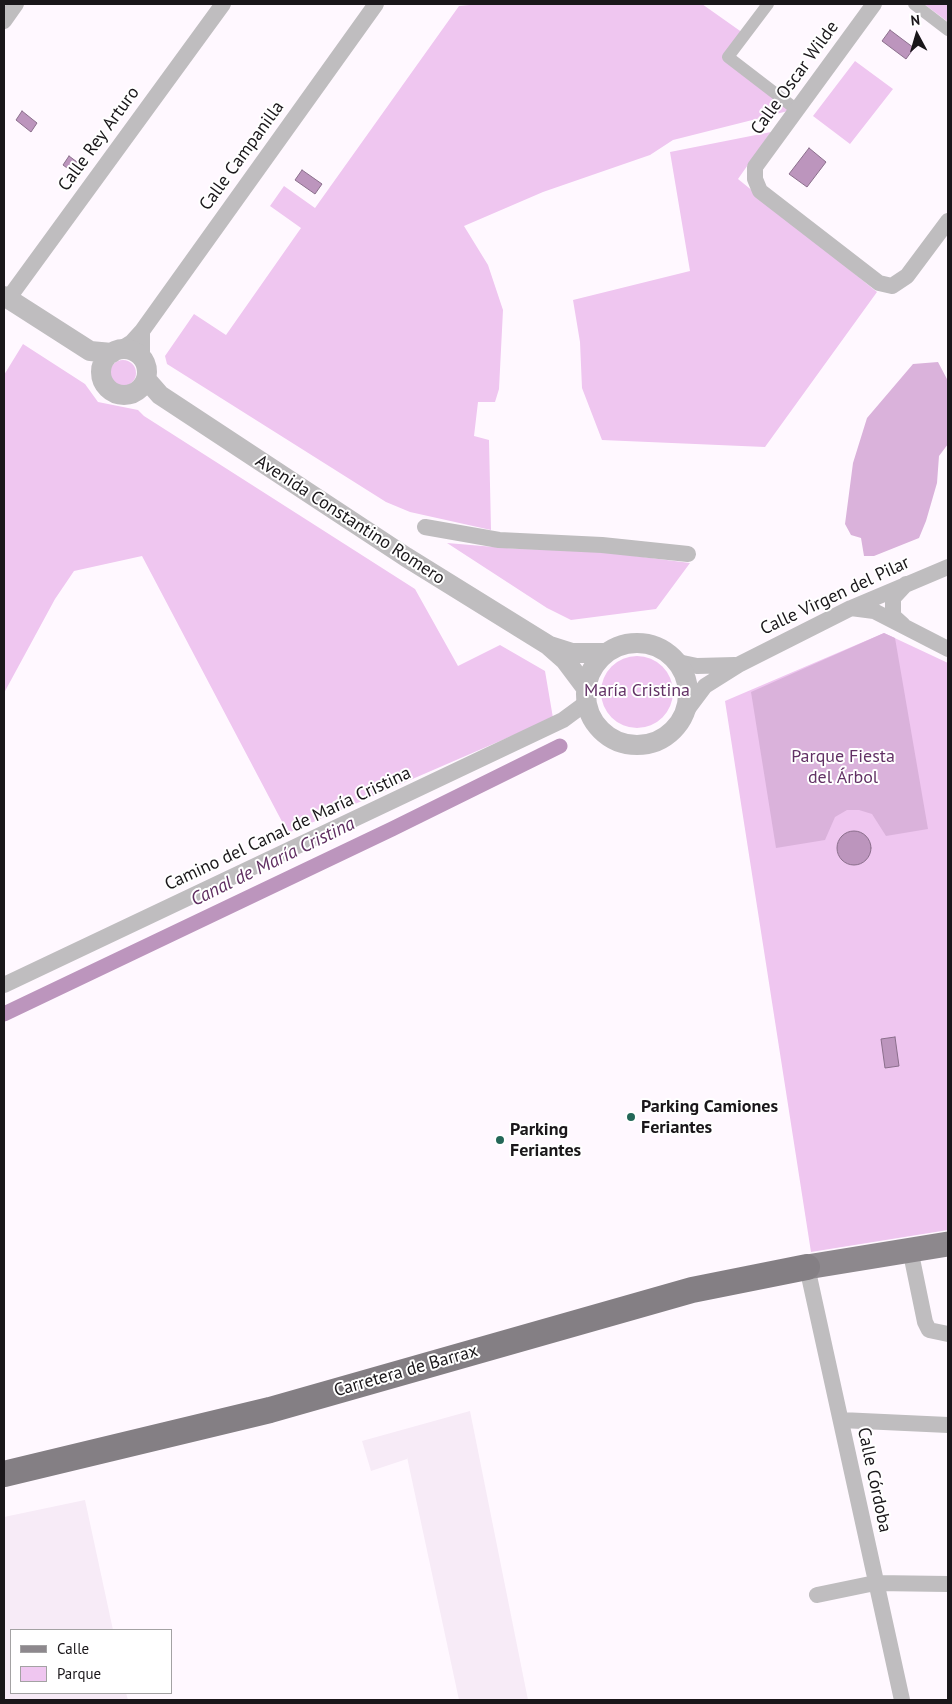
<!DOCTYPE html>
<meta charset="utf-8">
<style>
body{margin:0}
#map{position:relative;width:952px;height:1704px;overflow:hidden;background:#fff8ff;font-family:"PT Sans",sans-serif}
canvas{display:block}
.frame{position:absolute;inset:0;border:5px solid #1a171a;pointer-events:none}
.legend{position:absolute;left:10px;top:1629px;width:162px;height:65px;box-sizing:border-box;background:#fff;border:1px solid #a3a2a3;margin:0;padding:6px 9px;list-style:none;font-size:15px;color:#1a171a}
.legend li{display:flex;align-items:center;gap:10px;height:25px}
.legend b{width:25px;border:1px solid #a3a2a3}
.north{position:absolute;left:892px;top:10px;width:50px;height:50px;-webkit-text-stroke:4px #fff;paint-order:stroke;rotate:354deg;font-size:14px;font-weight:700;line-height:20px;text-align:center;color:#1a171a}
.north::after{content:'';display:block;margin:auto;width:18px;height:22px;background:#1a171a;clip-path:polygon(50% 0,100% 100%,50% 72%,0 100%)}
</style>
<div id="map">
<canvas width="952" height="1704"></canvas>
<div class="frame"></div>
<ul class="legend">
<li><b style="height:6px;background:#8d888d"></b>Calle</li>
<li><b style="height:14px;background:#efc6f0"></b>Parque</li>
</ul>
<div class="north">N</div>
</div>
<script>
const context = document.querySelector('canvas').getContext('2d');
context.lineJoin = 'round';
function fill(path, color) {
  context.fillStyle = color;
  context.fill(path, 'evenodd');
}
function toPath(rows) {
  const path = new Path2D();
  for (const r of rows) {
    if (r.length === 3) {
      path.moveTo(r[0] + r[2], r[1]);
      path.arc(r[0], r[1], r[2], 0, 2 * Math.PI);
      continue;
    }
    path.moveTo(r[0], r[1]);
    for (let i = 2; i < r.length; i += 2) path.lineTo(r[i], r[i + 1]);
  }
  return path;
}
function strokePath(path, color, width, dash) {
  context.strokeStyle = color;
  context.lineWidth = width;
  context.lineCap = dash ? 'butt' : 'round';
  context.setLineDash(dash || []);
  context.stroke(path);
}
function drawText(font, color, halo, rows, align = 'center') {
  context.font = font + ' "PT Sans",sans-serif';
  context.lineWidth = 4;
  context.setLineDash([]);
  context.textBaseline = 'middle';
  context.strokeStyle = halo;
  context.fillStyle = color;
  for (const [text, x, y, turn = 0] of rows) {
    context.save();
    context.translate(x, y);
    context.rotate((+turn || 0) * Math.PI / 180);
    context.textAlign = isNaN(turn) ? turn : align;
    if (halo) context.strokeText(text, 0, 0);
    context.fillText(text, 0, 0);
    context.restore();
  }
}
fill(toPath([
 [470,1411,528,1700,459,1700,407,1457,407,1459,371,1471,362,1441],
 [85,1500,113,1630,11,1630,11,1693,126,1693,128,1700,4,1700,4,1517]
]), '#f7ebf7');
fill(toPath([
 [480,4,702,4,743,33,724,57,792,110,673,140,650,155,543,192,464,226,488,265,503,310,499,389,495,402,478,402,474,436,489,440,491,530,410,512,386,502,167,364,165,356,194,314,226,335,301,228,270,206,284,186,315,208,459,6],
 [924,4,948,4,948,22],
 [855,61,893,89,850,144,813,116],
 [771,132,738,179,877,292,765,447,602,440,582,388,580,342,573,300,690,271,670,152],
 [23,344,85,384,98,402,138,410,144,416,415,589,458,666,500,645,545,671,553,718,288,833,142,556,74,571,55,599,4,693,4,375],
 [123,373,13],
 [447,543,518,549,588,550,690,563,656,609,571,620,547,608],
 [884,633,948,663,948,1230,811,1252,725,701],
 [637,692,36]
]), '#efc6f0');
fill(toPath([
 [938,362,948,381,948,444,939,456,937,483,926,521,919,538,874,556,864,556,861,538,851,535,845,524,853,463,867,418,913,364],
 [884,633,895,638,928,829,886,836,872,814,859,810,847,810,835,817,825,840,776,848,751,692]
]), '#dab2db');
const water = toPath([
 [890,30,914,48,906,59,882,41,890,30],
 [22,111,37,123,31,132,16,120,22,111],
 [809,148,826,162,807,187,789,174,809,148],
 [69,156,85,168,78,176,63,165,69,156],
 [302,170,322,184,315,194,295,180,302,170],
 [854,848,17],
 [895,1037,899,1066,885,1068,881,1039,895,1037]
]);
fill(water, '#bc95bd');
strokePath(water, '#8b6f8c', 1);
strokePath(toPath([
 [4,1014,392,829,560,746]
]), '#bc95bd', 15);
strokePath(toPath([
 [768,4,728,57,797,110],
 [914,4,948,30]
]), '#bfbdbf', 12);
strokePath(toPath([
 [874,4,755,167,755,179,760,191,879,283,892,286,907,276,948,221],
 [4,21,16,4],
 [8,299,223,4],
 [142,331,142,359],
 [119,350,132,342,142,331,376,4],
 [425,527,499,540,602,545,688,554],
 [851,608,874,611,948,649],
 [903,625,893,616,893,598,906,584],
 [678,662,697,666,735,665],
 [684,714,705,686,740,664,851,608,948,567],
 [4,985,563,720,586,703],
 [910,1249,925,1322,929,1330,948,1334],
 [807,1267,902,1700],
 [841,1420,948,1425],
 [817,1595,875,1583,948,1584]
]), '#bfbdbf', 16);
strokePath(toPath([
 [4,296,90,351,112,353],
 [124,372,23],
 [146,379,160,395,406,557,548,645,565,660,586,688],
 [637,694,51],
 [550,646,572,653,606,653]
]), '#bfbdbf', 20);
strokePath(toPath([
 [807,1267,948,1244]
]), '#8d888d', 25);
strokePath(toPath([
 [4,1474,270,1410,692,1290,807,1267]
]), '#847f84', 26);
for (const [x, y, r, color] of [
 [631,1117,5,"#246758"],
 [500,1140,5,"#246758"]
]) {
  const dot = new Path2D();
  dot.arc(x, y, r, 0, 2 * Math.PI);
  context.fillStyle = color;
  context.fill(dot);
  strokePath(dot, '#fff', 2);
}
drawText('18px', '#1a171a', '#fff', [
 ["Calle Oscar Wilde",795,78,-54],
 ["Calle Rey Arturo",99,139,-54],
 ["Calle Campanilla",242,156,-54],
 ["Avenida Constantino Romero",350,520,33],
 ["Calle Virgen del Pilar",835,596,-25],
 ["Camino del Canal de María Cristina",288,829,-25],
 ["Carretera de Barrax",406,1371,-16],
 ["Calle Córdoba",874,1480,78]
]);
drawText('18px', '#623165', '#fff', [
 ["María Cristina",637,691],
 ["Parque Fiesta",843,757],
 ["del Árbol",843,778]
]);
drawText('bold 18px', '#1a171a', '#fff', [
 ["Parking Camiones",641,1107],
 ["Feriantes",641,1128],
 ["Parking",510,1130],
 ["Feriantes",510,1151]
], 'left');
drawText('italic 19px', '#5f2e61', '#fff', [
 ["Canal de María Cristina",273,862,-26]
]);
</script>
